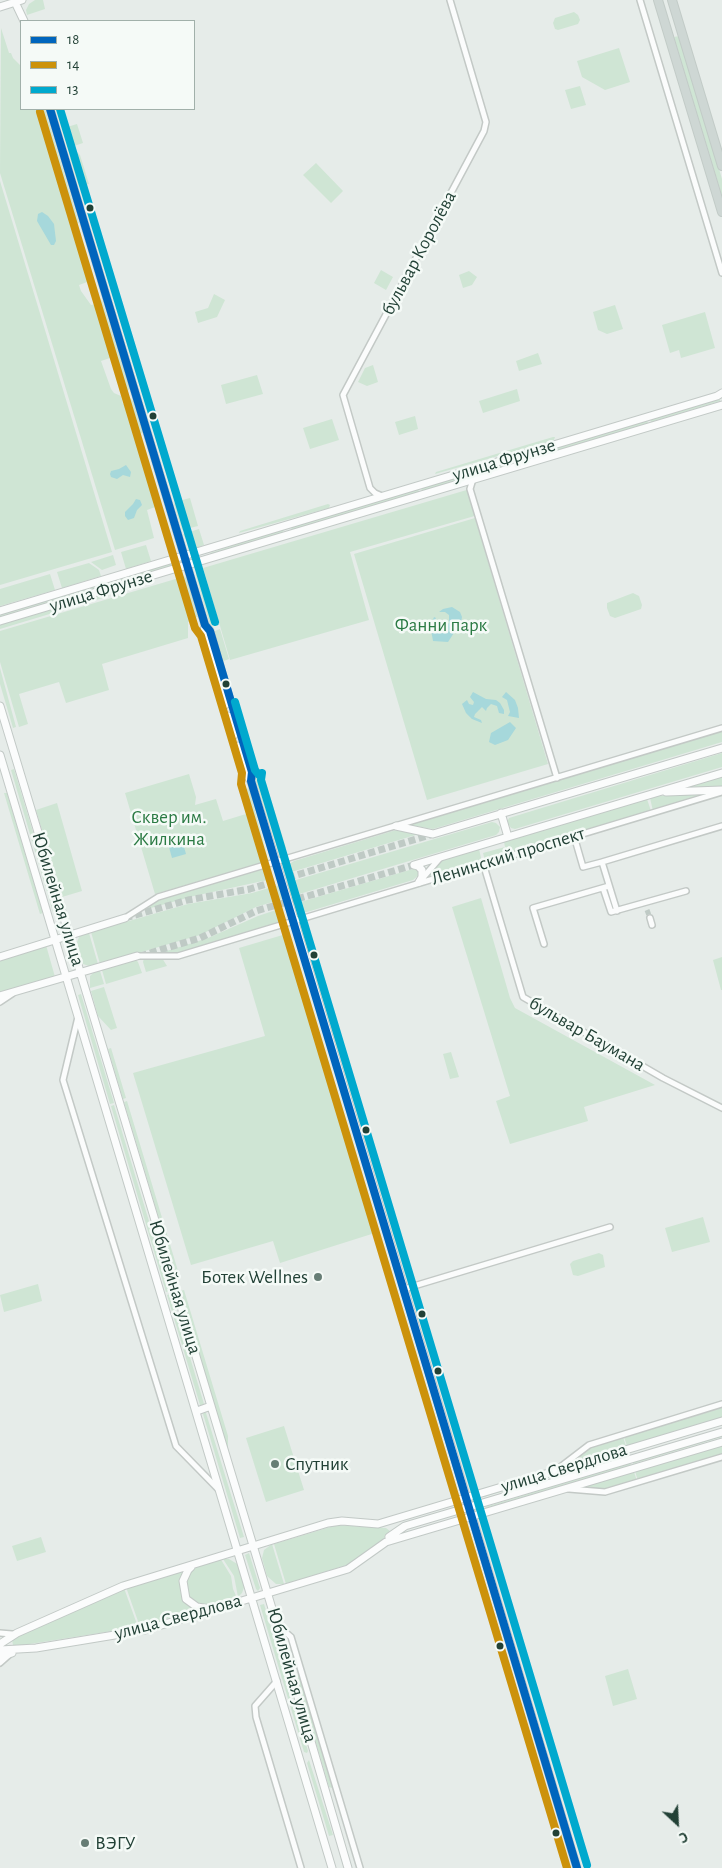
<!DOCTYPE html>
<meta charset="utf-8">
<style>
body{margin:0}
#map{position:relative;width:722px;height:1868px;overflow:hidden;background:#e6ece9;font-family:"Alegreya Sans",sans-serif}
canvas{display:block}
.legend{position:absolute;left:20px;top:20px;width:175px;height:90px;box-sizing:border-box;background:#f5faf7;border:1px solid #a1b0aa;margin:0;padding:6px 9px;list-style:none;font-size:15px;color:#224136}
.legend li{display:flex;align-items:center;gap:10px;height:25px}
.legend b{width:25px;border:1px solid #a1b0aa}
.north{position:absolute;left:652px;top:1798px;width:50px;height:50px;-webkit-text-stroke:4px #f5faf7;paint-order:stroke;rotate:155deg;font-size:14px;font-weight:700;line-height:20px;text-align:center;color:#224136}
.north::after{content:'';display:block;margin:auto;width:18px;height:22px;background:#224136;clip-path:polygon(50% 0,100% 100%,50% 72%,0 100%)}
</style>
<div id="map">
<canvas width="722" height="1868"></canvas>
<ul class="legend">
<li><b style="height:6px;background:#0065bd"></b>18</li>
<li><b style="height:6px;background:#cc920b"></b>14</li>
<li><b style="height:6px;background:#00a9ce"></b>13</li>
</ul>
<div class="north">С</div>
</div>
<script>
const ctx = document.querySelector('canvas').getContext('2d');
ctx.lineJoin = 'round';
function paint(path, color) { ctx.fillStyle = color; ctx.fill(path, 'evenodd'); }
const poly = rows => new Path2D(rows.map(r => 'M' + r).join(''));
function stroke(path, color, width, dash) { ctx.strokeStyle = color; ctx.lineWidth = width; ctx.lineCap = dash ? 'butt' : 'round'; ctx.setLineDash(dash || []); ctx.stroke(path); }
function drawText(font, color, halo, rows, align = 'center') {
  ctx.font = font + ' "Alegreya Sans",sans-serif'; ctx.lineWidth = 5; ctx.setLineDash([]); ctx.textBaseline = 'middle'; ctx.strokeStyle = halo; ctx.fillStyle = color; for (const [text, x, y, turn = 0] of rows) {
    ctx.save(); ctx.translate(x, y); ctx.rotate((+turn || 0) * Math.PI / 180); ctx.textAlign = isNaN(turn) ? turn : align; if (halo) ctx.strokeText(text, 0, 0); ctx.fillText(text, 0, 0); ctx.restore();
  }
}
paint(poly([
 [43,0,45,9,27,15,26,10,29,4,35,0],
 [574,12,578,15,580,20,578,24,558,30,555,29,553,23,555,18],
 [1,28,9,53,11,53,13,58,21,66,21,109,39,109,90,281,79,285,81,291,91,305,97,304,113,357,101,361,111,389,114,393,121,396,123,404,126,403,158,506,147,510,154,538,115,550,0,173],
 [679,36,722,179,722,196,674,37],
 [619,48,630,82,605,90,582,77,577,61],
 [580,86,586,105,571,109,565,90],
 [40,109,45,109,79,223,76,224],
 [77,124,83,143,68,148,63,131,64,128],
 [75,152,77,152,80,155,89,184,79,187,70,158],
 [316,163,343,191,331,203,303,175],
 [0,181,112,552,0,585],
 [381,270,393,277,386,290,374,283],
 [469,271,477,277,472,285,463,288,459,275],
 [214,294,225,300,217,317,198,323,195,312,208,308],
 [102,300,130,389,128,391,125,390,99,302],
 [615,305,623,329,607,334,598,330,593,312],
 [705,312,715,348,681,358,679,350,670,353,662,325],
 [538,353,542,364,519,371,516,361],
 [373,365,378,382,367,386,358,382,365,368],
 [257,375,263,394,226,404,221,385],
 [517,389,520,401,483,413,479,401],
 [128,398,130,398,133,401,143,433,138,434],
 [717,399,720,400,720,401,651,422,650,419],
 [415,416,418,429,399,435,395,422],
 [332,419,339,440,310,449,303,428],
 [647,420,648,423,525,460,523,459,523,457],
 [553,437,555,437,554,440,435,474,436,472],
 [502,464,501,467,422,491,421,488],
 [418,488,419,492,293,530,291,528,292,526],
 [470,489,478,515,350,552,369,620,230,660,203,568],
 [190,498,198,526,182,530,174,504,175,502],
 [328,504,330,505,329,508,239,533,240,531],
 [475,518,548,764,427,800,354,554],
 [199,529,204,545,196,548,189,546,183,534],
 [282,529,284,530,282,533,211,555,210,553,234,545,237,543],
 [146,545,151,561,126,569,121,552],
 [113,555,116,565,102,570,91,562],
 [174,562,175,565,0,617,0,614],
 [89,563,99,570,101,576,62,588,57,572],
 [203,571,219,625,214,626,210,625,196,576,196,573],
 [50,574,55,590,0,606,0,589],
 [184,576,187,579,198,617,193,618,181,577],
 [179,578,192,621,188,622,188,638,102,664,109,690,66,703,59,682,19,694,28,724,19,727,0,662,0,631],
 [107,593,109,596,0,629,0,625],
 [633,593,639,596,642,605,641,609,615,618,610,616,607,608,607,603],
 [220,629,229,659,221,662,213,634,215,631],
 [0,668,16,727,13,728,0,684],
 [722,731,722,742,433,829,409,825],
 [722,753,722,767,515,829,511,828,507,822,509,818],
 [14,769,57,911,53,912,11,770],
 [258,772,263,773,286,848,278,850,255,779],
 [189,774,196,797,195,805,216,799,223,821,246,814,240,791,249,788,267,856,262,863,155,894,125,793],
 [722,777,722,788,677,790],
 [4,793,7,793,43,913,40,914],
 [710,793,653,811,650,798,657,796],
 [647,799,651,811,485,861,483,853,505,847,504,842],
 [57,803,82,891,62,897,36,810],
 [492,822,496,823,500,827,499,832,496,835,256,907,200,935,100,964,91,932,188,904,252,893],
 [396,830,419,834,288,873,286,866,294,861],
 [479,849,482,862,424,879,443,860],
 [266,867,269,868,272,879,194,896,140,911,163,898],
 [413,869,418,870,420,874,413,880,307,912,300,912,297,903],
 [481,898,510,998,515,1008,655,1085,584,1107,588,1121,510,1144,496,1101,510,1096,452,907],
 [279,909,283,922,179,954,154,955,208,938,258,916],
 [89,933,98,964,89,966,83,964,77,942,80,935],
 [286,934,378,1232,280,1263,273,1241,191,1265,133,1073,265,1036,239,948],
 [46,945,55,977,0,994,0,959],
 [722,957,722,990,721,990,713,960],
 [144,958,162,958,167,966,146,972,143,962],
 [136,960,138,962,142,973,106,984,102,970],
 [100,971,104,984,90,988,90,976,93,973],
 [104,987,117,1028,111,1030,98,1016,91,991],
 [81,994,114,1103,110,1104,78,995],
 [111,1048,126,1098,123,1099,108,1049],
 [451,1052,459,1077,450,1079,443,1054],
 [127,1101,178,1271,175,1272,124,1102],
 [114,1105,170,1291,166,1292,111,1106],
 [703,1217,710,1242,672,1252,665,1228],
 [599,1253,603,1255,605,1267,578,1276,573,1275,570,1264,573,1261],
 [38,1284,42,1301,4,1312,0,1295],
 [184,1290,228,1436,228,1450,180,1291],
 [171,1294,204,1404,202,1406,200,1405,167,1295],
 [722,1408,722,1418,627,1446,624,1437],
 [204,1412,206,1413,244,1537,240,1538,203,1414],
 [284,1426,304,1490,266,1502,246,1438],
 [722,1435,722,1437,633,1464,633,1462],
 [623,1437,626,1446,572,1462,593,1446],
 [722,1445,722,1456,638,1481,635,1471],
 [627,1452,628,1454,484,1497,484,1496],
 [630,1463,631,1465,486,1508,485,1507],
 [634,1472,637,1481,605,1490,581,1488],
 [337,1525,386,1528,390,1531,390,1534,350,1564,286,1584,274,1544],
 [41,1537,46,1552,17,1561,12,1546],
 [272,1544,284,1584,276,1584,267,1576,262,1558,264,1550],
 [249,1553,260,1588,258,1591,256,1589,245,1555],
 [220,1558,231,1576,233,1589,237,1598,210,1606,197,1603,187,1594,186,1579,194,1567],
 [223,1559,229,1559,239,1565,245,1585,242,1593,238,1597,234,1576],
 [185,1569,180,1582,181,1593,186,1603,196,1610,140,1627,126,1587],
 [124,1588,138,1627,17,1646,13,1645,12,1640,14,1637],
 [264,1604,308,1751,307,1753,304,1752,260,1605],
 [628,1669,637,1699,613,1706,605,1676],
 [299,1674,333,1786,332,1788,329,1787,296,1675],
 [309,1760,333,1835,329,1836,307,1763]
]), '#cfe5d4');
paint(poly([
 [42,212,48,216,54,224,56,241,54,245,51,245,37,221,38,214],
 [126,465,131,472,130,477,123,475,117,479,111,477,110,474,111,471,119,469],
 [136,499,140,500,142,505,137,510,134,518,128,520,125,516,125,512,133,504],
 [452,607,460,612,462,617,461,622,448,642,433,641,431,630,432,622,434,617,436,618,435,620,437,624,440,626,445,626,449,623,449,615,445,612,439,612,443,609],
 [473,692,486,699,496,700,500,703,504,710,504,714,499,713,497,706,491,704,487,708,486,711,482,707,475,714,474,717,481,720,482,723,472,719,466,713,462,704,467,700,469,704,473,705,474,702,470,697],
 [506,692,515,700,518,708,519,718,508,716,510,712,507,700,502,697],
 [510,722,516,728,508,740,495,745,489,742,491,733],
 [181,836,186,854,172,858,167,840]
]), '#a6d8db');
stroke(poly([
 [647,910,650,918]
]), '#bfcac5', 5, [5, 2.5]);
stroke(poly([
 [125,918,188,900,250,889,433,834],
 [140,956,200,938,256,911,414,865]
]), '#bfcac5', 7, [7, 3.5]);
const minor = poly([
 [640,0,722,273],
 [473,479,470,489,557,778],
 [382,496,375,493,370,488,343,395,484,131,486,122,450,0],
 [574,836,583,867,602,862,617,911],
 [602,862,722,826],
 [483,863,523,997,663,1078,722,1108],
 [421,880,440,858],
 [603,888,611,912,686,891],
 [125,918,158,897,722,728],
 [650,918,652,925],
 [544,944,533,908,609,886],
 [137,956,178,956,722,792],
 [0,1002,12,994],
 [78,1017,63,1080,176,1446,219,1490],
 [404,1289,610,1227],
 [559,1468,589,1445,722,1404],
 [569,1489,605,1492,722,1457],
 [277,1625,291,1637,360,1868],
 [0,1633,12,1634],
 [0,1663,9,1655],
 [277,1681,255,1706,256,1717,301,1868]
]);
const secondary = poly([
 [14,0,24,21],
 [0,7,22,0],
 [50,109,205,625,210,631,231,704],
 [0,611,717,396,722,393],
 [0,621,722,405],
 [205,625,204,633,225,705],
 [0,706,277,1625,348,1868],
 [234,714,240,733],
 [228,716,234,735],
 [243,745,252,772,251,781,278,868],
 [238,746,246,774,251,781],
 [0,755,332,1868],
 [666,792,722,790],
 [501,813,508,837],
 [396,826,433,834,722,748],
 [414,865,722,773],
 [414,865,418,866,422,870,422,877,419,882],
 [293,916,577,1868],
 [0,957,125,918],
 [0,996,137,956],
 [197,1411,211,1406],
 [389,1537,405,1526,722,1432],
 [191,1567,188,1570,183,1581,186,1599,197,1607,210,1609],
 [0,1644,17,1633,123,1586,328,1523,342,1521,378,1524,722,1421],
 [0,1650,36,1648,145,1630,348,1569,386,1542,722,1442],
 [0,1657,12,1653]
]);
const primary = poly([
 [658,0,722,212],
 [672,0,722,166]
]);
stroke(minor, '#c3c9c6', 8);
stroke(secondary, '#c2c9c6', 9);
stroke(primary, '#c2cbc7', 10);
stroke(minor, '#fbfcfc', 5);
stroke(secondary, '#fbfcfc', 7);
stroke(primary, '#ced7d4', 8);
const secondaryBridge = poly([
 [278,868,293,916]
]);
stroke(secondaryBridge, '#c2c9c6', 9, []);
stroke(secondaryBridge, '#fbfcfc', 7);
stroke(poly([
 [50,109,205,625,210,631,252,772,251,781,577,1868]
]), '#0065bd', 8);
stroke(poly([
 [40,112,195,628,201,636,242,773,241,784,567,1868]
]), '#cc920b', 8);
stroke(poly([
 [60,109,215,622],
 [235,702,255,770,259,775],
 [262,773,261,780,587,1865]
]), '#00a9ce', 8);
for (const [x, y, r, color] of [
 [90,208,4.5,"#224136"],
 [153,416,4.5,"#224136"],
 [226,684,4.5,"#224136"],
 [314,955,4.5,"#224136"],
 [366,1130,4.5,"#224136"],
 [318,1277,5,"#677d75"],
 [422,1314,4.5,"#224136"],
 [438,1371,4.5,"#224136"],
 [275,1464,5,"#677d75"],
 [500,1646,4.5,"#224136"],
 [556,1833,4.5,"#224136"],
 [85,1843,5,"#677d75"]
]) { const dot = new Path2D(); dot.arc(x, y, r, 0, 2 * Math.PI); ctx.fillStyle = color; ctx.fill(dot); stroke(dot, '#f5faf7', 2); }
drawText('19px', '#224136', '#f5faf7', [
 ["бульвар Королёва",419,253,-62],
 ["улица Фрунзе",504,460,-17],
 ["улица Фрунзе",101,591,-17],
 ["Ленинский проспект",508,856,-17],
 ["Юбилейная улица",58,899,73],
 ["бульвар Баумана",587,1034,30],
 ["Юбилейная улица",175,1287,73],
 ["улица Свердлова",564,1468,-17],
 ["улица Свердлова",178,1617,-15],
 ["Юбилейная улица",292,1675,74]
]);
drawText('19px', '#2a7a43', '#f5faf7', [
 ["Фанни парк",441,625],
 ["Сквер им.",169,817],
 ["Жилкина",169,839]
]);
drawText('19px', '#224136', '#f5faf7', [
 ["Ботек Wellnes",308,1277,"right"],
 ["Спутник",285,1464],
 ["ВЭГУ",95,1843]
], 'left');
</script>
